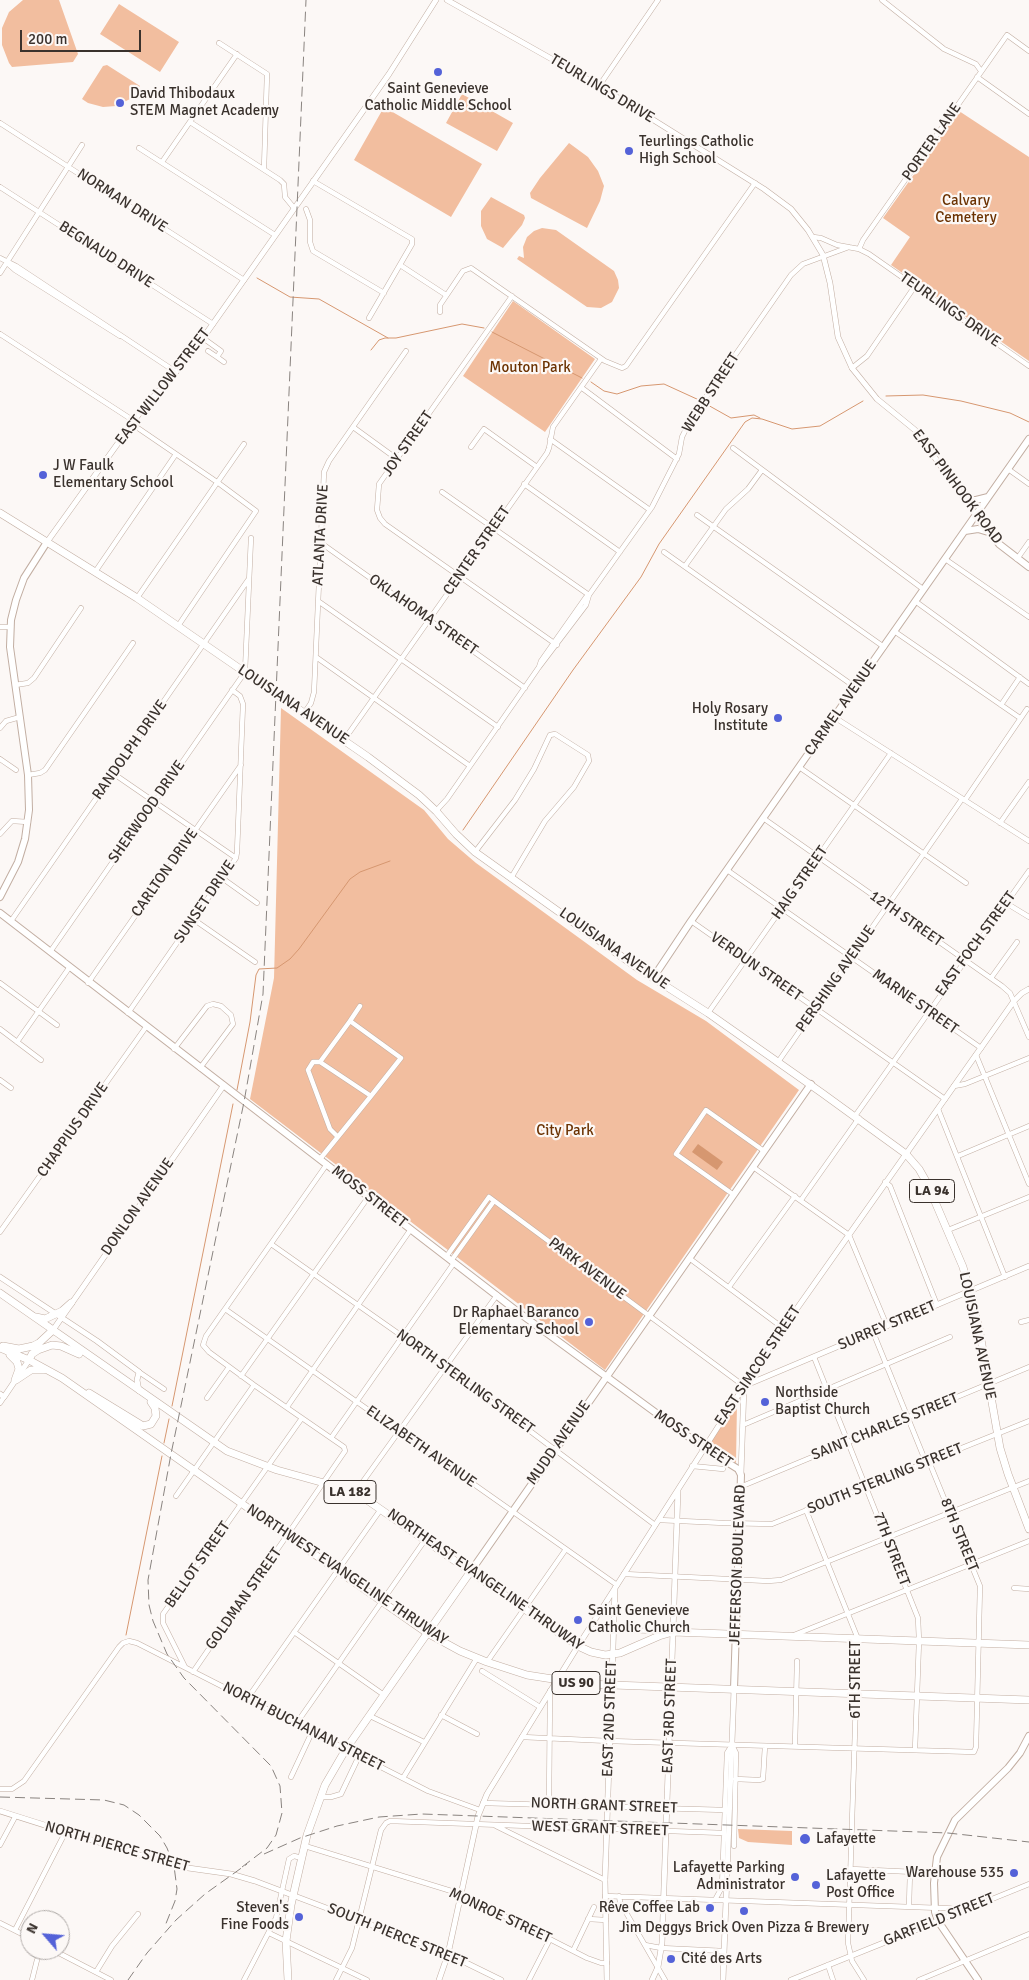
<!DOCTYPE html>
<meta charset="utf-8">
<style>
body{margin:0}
#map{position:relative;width:1029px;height:1980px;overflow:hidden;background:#fcf8f6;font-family:Signika,sans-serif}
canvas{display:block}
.north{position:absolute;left:20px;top:1910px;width:50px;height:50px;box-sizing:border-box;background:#fcf8f6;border:1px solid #aea9a6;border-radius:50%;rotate:297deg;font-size:14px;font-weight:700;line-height:20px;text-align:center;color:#3a322d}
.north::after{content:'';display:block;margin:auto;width:18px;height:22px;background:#5462d8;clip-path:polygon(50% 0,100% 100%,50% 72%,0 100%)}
.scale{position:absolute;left:20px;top:30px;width:121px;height:22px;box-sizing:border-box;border:2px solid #3a322d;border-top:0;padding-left:6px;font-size:15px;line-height:18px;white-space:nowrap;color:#3a322d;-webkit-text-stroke:4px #fcf8f6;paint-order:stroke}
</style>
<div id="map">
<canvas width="1029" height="1980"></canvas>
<div class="north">N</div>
<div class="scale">200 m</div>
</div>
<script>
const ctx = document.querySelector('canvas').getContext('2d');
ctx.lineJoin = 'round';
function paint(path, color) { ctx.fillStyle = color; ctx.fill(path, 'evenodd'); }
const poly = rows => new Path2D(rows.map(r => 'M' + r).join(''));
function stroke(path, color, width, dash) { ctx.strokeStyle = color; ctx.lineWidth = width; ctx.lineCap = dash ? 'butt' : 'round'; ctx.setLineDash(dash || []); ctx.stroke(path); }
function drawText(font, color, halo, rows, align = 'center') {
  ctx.font = font + ' Signika,sans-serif'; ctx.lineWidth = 4.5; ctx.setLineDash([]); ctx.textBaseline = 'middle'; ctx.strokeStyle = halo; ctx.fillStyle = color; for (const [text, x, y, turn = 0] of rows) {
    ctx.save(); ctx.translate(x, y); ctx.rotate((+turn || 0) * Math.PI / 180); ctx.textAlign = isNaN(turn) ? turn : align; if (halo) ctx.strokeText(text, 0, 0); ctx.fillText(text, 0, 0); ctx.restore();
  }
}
paint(poly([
 [23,0,59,0,78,54,73,62,12,67,9,63,2,45,2,28,9,12],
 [119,4,179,42,160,72,100,34],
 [107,65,140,86,130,99,116,106,103,107,88,103,82,99,103,66],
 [462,94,513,123,497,151,446,123],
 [384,107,482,164,451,217,354,160],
 [959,111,1029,157,1029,361,891,265,910,237,883,218],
 [569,143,588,157,598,171,604,186,600,201,587,228,531,198,530,193,540,178],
 [491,197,524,215,525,218,522,225,503,248,487,239,481,226,481,211],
 [542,228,556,230,614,271,618,280,619,288,612,302,601,308,587,307,517,259,519,256,524,258,523,247,527,237,534,231],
 [513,301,595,359,545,432,463,376],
 [281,708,424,810,448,839,476,863,637,980,706,1021,799,1090,605,1370,250,1099,274,978],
 [737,1403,736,1463,706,1448],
 [738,1829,792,1831,792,1845,748,1842,739,1838]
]), '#f2be9f');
paint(poly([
 [698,1144,723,1162,717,1170,692,1152]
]), '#d69770');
stroke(poly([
 [257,278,290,297,319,299,388,338],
 [492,332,582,378],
 [371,350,379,340,385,338,396,338,462,324,484,328],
 [591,382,604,391,617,394,641,386,664,384,699,400],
 [886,396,923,395,961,401,1010,413,1029,422],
 [706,404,731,418,754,415,760,418],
 [463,830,573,670,641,577,659,544,745,422,752,418,762,419,792,429,820,426,863,401],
 [237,1090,250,1022,256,975,259,969,277,968,290,959,299,949,350,879,360,872,390,861],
 [172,1406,233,1104],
 [164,1443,169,1419],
 [126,1635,162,1456]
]), '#d69770', 1);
const minor = poly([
 [882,0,944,49,976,64,981,71],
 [219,43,267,74,264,169],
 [977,77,1029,114],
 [599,86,658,0],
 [190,122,280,180,284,184,285,197,294,208],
 [0,123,244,280],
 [139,148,275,235],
 [162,162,237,54],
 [313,181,412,239,412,244,369,318],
 [0,187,213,324],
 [306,209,310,220,310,242,313,251,384,293],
 [813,237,821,238,837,245,859,249,869,254,1029,366],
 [859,249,863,240,1007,35,1029,51],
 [0,258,16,266,176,372],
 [7,263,15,270,120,336],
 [400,265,446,295],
 [0,273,82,145],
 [512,296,379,484,377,510,380,518,385,524,557,645],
 [440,312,440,305,463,271,471,268,605,361,622,368,626,366,755,183],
 [0,334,134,421],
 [203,338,221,351,217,357,208,351],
 [217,357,224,362],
 [852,368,867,356,915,286],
 [582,388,677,459],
 [132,424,217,482,256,511,178,626],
 [353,427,397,459],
 [550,439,650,510],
 [471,447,484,429,537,467],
 [733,448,923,589],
 [1008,469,1029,484],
 [524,484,620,552],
 [442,492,589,595],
 [697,515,884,647],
 [321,543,525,688],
 [664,552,855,687],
 [945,559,1029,617],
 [1017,559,1029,542],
 [685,566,726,509,748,489,762,470],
 [95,572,176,454],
 [137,598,244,444],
 [318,601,498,727],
 [915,601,1029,684],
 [0,627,11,627],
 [894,631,1020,718],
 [316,657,470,766],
 [539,667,541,661,586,597,589,595,652,507,679,454,682,437,692,417,791,275,803,264,849,247],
 [15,685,28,683,34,678,81,608],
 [1001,705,1020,677],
 [305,712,311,703,314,692,324,472,329,461,406,351],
 [834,717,1029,841],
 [0,728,6,721,20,717],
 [344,740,547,453,549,448,553,427,601,359],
 [0,759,16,770],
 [799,767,966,883],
 [114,774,236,858],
 [28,775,40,773,45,770,133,643],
 [965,800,1027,709],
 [436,811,447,799,539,667,586,605,589,595],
 [763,818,1002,986,1010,993,1029,1037],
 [1000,823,1029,782],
 [0,834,12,821,28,822],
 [475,852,515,800,534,769,550,735,555,734,588,755,589,761,574,787,545,821,511,878],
 [727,870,981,1048],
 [222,878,257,903],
 [1006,903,1029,917],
 [193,919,255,962],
 [11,921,248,580],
 [691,921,945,1099],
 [50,952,245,672,251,538],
 [991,978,1017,942],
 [0,983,57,1025],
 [88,983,241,765],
 [128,1013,236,858,237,852,243,704,240,696,232,690],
 [708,1013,891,753],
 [350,1021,360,1006],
 [0,1029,41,1060],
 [17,1042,69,968],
 [174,1049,207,1006,213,1004,221,1006,231,1015,233,1024,200,1068],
 [976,1055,1029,1184],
 [320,1062,313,1062,308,1070,330,1129,338,1137],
 [778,1062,962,799],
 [0,1080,11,1088],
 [954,1086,965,1084,1029,1058],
 [938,1109,1005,1277],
 [855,1116,1029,871],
 [958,1156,1029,1126],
 [320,1159,371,1096,401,1058,350,1021,320,1062,371,1096],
 [753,1167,849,1235,887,1326],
 [885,1182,890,1186,937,1305],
 [734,1195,676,1154,706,1110,764,1151],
 [801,1200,859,1118],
 [948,1230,1029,1197],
 [0,1232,146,1027],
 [271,1244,429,1355,655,1525],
 [446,1257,489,1197,744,1386],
 [689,1258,783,1328],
 [451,1261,494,1201],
 [729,1287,795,1196],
 [225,1309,617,1585],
 [1021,1322,1029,1320],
 [814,1357,918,1618,919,1641,915,1750],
 [139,1372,164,1389],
 [241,1376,369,1196],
 [207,1398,229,1367],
 [0,1403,4,1397],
 [287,1407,411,1229],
 [743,1425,950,1337],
 [331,1438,454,1263],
 [692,1466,723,1469],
 [740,1487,1029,1367],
 [354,1494,497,1295],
 [176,1496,254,1385],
 [806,1510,858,1639,848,1943,852,1961,864,1980],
 [659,1520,724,1523,772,1524,1029,1421],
 [624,1574,768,1581,781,1580,1029,1481],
 [1014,1588,1029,1589],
 [589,1629,658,1631],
 [294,1632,384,1695],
 [794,1635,1029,1541],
 [487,1662,566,1549],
 [185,1667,163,1623,163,1614,302,1418],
 [482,1671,540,1707],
 [193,1672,345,1451,344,1447,254,1385,209,1352,203,1345,206,1336,327,1164],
 [247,1699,381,1509],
 [441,1715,477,1734],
 [370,1716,424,1742],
 [296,1724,425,1540],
 [522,1737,609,1741,974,1752,976,1747,980,1586,930,1464,925,1460,873,1332],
 [732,1745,736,1753,734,1846],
 [795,1746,797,1661],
 [291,1777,312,1732],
 [403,1778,477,1658],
 [735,1779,759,1780,763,1779,765,1746],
 [0,1789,12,1789,24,1781,119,1647,123,1643,129,1641,137,1643,428,1791,480,1810],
 [320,1797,331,1797,341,1794,359,1756],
 [483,1803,725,1810],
 [549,1804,550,1691],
 [496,1826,605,1880],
 [0,1845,15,1817],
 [305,1846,461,1894,587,1958,601,1963,607,1963],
 [851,1869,935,1873],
 [605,1896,968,1909],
 [619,1896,620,1902,665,1980],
 [715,1900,722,1887,727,1753,732,1745],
 [909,1906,910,1871],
 [588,1919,606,1920],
 [938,1921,1029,1884],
 [0,1923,30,1938],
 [15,1930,65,1833],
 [269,1933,367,1980],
 [645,1945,661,1948,724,1951],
 [53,1950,111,1980],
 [573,1951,594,1907],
 [828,1965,833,1980],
 [96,1972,112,1946,138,1914],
 [32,1980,37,1960],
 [244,1980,276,1918,289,1859,294,1856,302,1858],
 [336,1980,352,1948,381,1830,386,1823,390,1821,724,1833],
 [529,1980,550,1939],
 [919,1980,1029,1934]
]);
const tertiary = poly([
 [447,0,596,84,764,189,791,209,808,230,823,255,830,283,838,337,852,368,877,399,915,430,976,515],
 [47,542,144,407,176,372,203,338,389,74,436,0],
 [0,1277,97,1341,139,1372,137,1380,139,1391],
 [53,1330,224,1085],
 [0,1394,4,1397,29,1360],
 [741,1473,744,1386,1029,1266],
 [0,1811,174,1866,231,1874,255,1881,448,1954,501,1980],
 [439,1980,448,1954,478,1816,487,1794,578,1646,762,1358,1014,1001,1022,993,1029,989],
 [607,1980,605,1880,615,1588],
 [652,1980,658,1967,662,1943,678,1490],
 [723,1980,734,1689],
 [791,1980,938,1921]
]);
const secondary = poly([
 [965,500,976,500,988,497],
 [976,515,999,544,1029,567],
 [965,531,978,529,988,532],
 [0,897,18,862,25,839,29,810,28,775,10,647,11,620,16,600,24,578,47,542],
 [0,913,518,1312,704,1448,738,1469,741,1475,734,1689],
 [653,978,691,921,1029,439],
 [471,1571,811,1084],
 [978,1980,938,1921,935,1912,934,1883,937,1857,955,1820,1008,1768,1020,1753,1029,1736]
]);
const primary = poly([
 [0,513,137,598,368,757,419,795,436,811,456,834,475,852,639,969,708,1013,822,1093,906,1154,919,1169,927,1183,963,1267,979,1328,1000,1448,1008,1474,1029,1529],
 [288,1980,286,1941,291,1905,307,1835,325,1785,346,1749,471,1571]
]);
const trunk = poly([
 [0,1293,227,1451,277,1470,335,1486,367,1500,578,1646,591,1652,605,1655,620,1653,659,1636,673,1632,1029,1645],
 [36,1317,45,1319,62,1311,71,1303],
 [3,1346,19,1349,33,1346,39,1343,53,1330],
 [0,1348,29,1360,62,1378,427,1633,460,1651,487,1662,527,1675,585,1684,1029,1700],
 [10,1355,17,1362,19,1369,15,1380],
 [29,1360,32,1354,38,1350,52,1345,61,1346,79,1354],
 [16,1380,31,1370,44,1370],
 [89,1393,143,1426,151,1424,156,1416,155,1408,151,1402]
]);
stroke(minor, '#c2aea2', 5.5);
stroke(tertiary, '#c2aea2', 6);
stroke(secondary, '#c2aea2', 8);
stroke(primary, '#c2aea2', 8);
stroke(trunk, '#c2aea2', 8);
stroke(minor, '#fff', 4.5);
stroke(tertiary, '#fff', 5);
stroke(secondary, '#fff', 6);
stroke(primary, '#fff', 7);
stroke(trunk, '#fff', 7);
stroke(poly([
 [0,1797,104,1800,124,1805,139,1815,160,1836,167,1848,174,1866,177,1889,175,1901,165,1926],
 [264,1854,300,1838,337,1826,379,1817,422,1814,948,1833,1029,1842],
 [242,1867,267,1848,276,1835,282,1813,280,1786,271,1766,184,1678,167,1654,153,1621,149,1605,148,1580,171,1454,244,1102,263,994,306,0],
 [128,1980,147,1953,176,1920,205,1894,247,1864]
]), '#89837f', 1, [10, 5]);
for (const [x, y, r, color] of [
 [438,72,5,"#5462d8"],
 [120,103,5,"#5462d8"],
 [629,151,5,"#5462d8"],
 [43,475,5,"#5462d8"],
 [778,718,5,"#5462d8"],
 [589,1322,5,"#5462d8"],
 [765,1402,5,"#5462d8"],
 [578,1620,5,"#5462d8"],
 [805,1839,6,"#5462d8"],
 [1014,1873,5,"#5462d8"],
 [795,1877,5,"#5462d8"],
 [816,1885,5,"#5462d8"],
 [710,1908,5,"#5462d8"],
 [744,1911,5,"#5462d8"],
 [299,1917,5,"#5462d8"],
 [671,1959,5,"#5462d8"]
]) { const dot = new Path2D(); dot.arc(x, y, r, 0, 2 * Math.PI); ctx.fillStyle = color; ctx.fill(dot); stroke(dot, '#fcf8f6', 2); }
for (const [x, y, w] of [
 [932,1191,45],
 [350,1492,52],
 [576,1683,48]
]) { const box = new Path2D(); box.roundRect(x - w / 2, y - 11.5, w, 23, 4); ctx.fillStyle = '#fcf8f6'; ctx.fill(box); stroke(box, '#3a322d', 1); }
drawText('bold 14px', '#3a322d', null, [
 ["LA 94",932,1191],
 ["LA 182",350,1492],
 ["US 90",576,1683]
]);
drawText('15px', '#3a322d', '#fcf8f6', [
 ["Saint Genevieve",438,89,"center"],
 ["Catholic Middle School",438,106,"center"],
 ["David Thibodaux",130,94],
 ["STEM Magnet Academy",130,111],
 ["Teurlings Catholic",639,142],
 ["High School",639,159],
 ["J W Faulk",53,466],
 ["Elementary School",53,483],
 ["Holy Rosary",768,709,"right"],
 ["Institute",768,726,"right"],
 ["Dr Raphael Baranco",579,1313,"right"],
 ["Elementary School",579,1330,"right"],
 ["Northside",775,1393],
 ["Baptist Church",775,1410],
 ["Saint Genevieve",588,1611],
 ["Catholic Church",588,1628],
 ["Lafayette",816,1839],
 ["Lafayette Parking",785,1868,"right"],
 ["Administrator",785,1885,"right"],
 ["Warehouse 535",1004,1873,"right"],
 ["Lafayette",826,1876],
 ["Post Office",826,1893],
 ["Steven's",289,1908,"right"],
 ["Fine Foods",289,1925,"right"],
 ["Rêve Coffee Lab",700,1908,"right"],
 ["Jim Deggys Brick Oven Pizza & Brewery",744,1928,"center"],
 ["Cité des Arts",681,1959]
], 'left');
drawText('15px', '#3a322d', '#fcf8f6', [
 ["TEURLINGS DRIVE",602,89,31],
 ["PORTER LANE",932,142,-55],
 ["NORMAN DRIVE",122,201,33],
 ["BEGNAUD DRIVE",106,255,33],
 ["TEURLINGS DRIVE",950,310,35],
 ["EAST WILLOW STREET",163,387,-52],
 ["WEBB STREET",711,393,-57],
 ["JOY STREET",408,444,-55],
 ["EAST PINHOOK ROAD",957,487,53],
 ["ATLANTA DRIVE",321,535,-87],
 ["CENTER STREET",477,551,-55],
 ["OKLAHOMA STREET",423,615,35],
 ["LOUISIANA AVENUE",293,705,34],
 ["CARMEL AVENUE",841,708,-55],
 ["RANDOLPH DRIVE",130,750,-55],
 ["SHERWOOD DRIVE",147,812,-55],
 ["CARLTON DRIVE",165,873,-55],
 ["HAIG STREET",800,883,-55],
 ["SUNSET DRIVE",205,902,-56],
 ["12TH STREET",906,919,35],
 ["EAST FOCH STREET",976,944,-54],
 ["LOUISIANA AVENUE",614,949,35],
 ["VERDUN STREET",756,967,35],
 ["PERSHING AVENUE",836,979,-55],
 ["MARNE STREET",915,1002,35],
 ["CHAPPIUS DRIVE",73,1130,-55],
 ["MOSS STREET",369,1197,38],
 ["DONLON AVENUE",138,1207,-55],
 ["PARK AVENUE",587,1269,37],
 ["SURREY STREET",887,1326,-23],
 ["LOUISIANA AVENUE",977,1336,78],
 ["EAST SIMCOE STREET",758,1366,-56],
 ["NORTH STERLING STREET",465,1382,36],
 ["SAINT CHARLES STREET",885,1427,-22],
 ["MOSS STREET",693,1439,34],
 ["MUDD AVENUE",559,1443,-55],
 ["ELIZABETH AVENUE",421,1447,35],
 ["SOUTH STERLING STREET",885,1479,-22],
 ["8TH STREET",959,1535,68],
 ["7TH STREET",891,1549,69],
 ["BELLOT STREET",198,1565,-55],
 ["JEFFERSON BOULEVARD",738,1565,-88],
 ["NORTHWEST EVANGELINE THRUWAY",347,1575,34],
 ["NORTHEAST EVANGELINE THRUWAY",485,1580,35],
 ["GOLDMAN STREET",244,1599,-55],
 ["6TH STREET",856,1680,-90],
 ["EAST 3RD STREET",670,1716,-88],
 ["EAST 2ND STREET",610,1719,-88],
 ["NORTH BUCHANAN STREET",303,1727,27],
 ["NORTH GRANT STREET",604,1806,2],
 ["WEST GRANT STREET",600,1829,2],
 ["NORTH PIERCE STREET",117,1847,16],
 ["MONROE STREET",500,1916,25],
 ["GARFIELD STREET",939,1920,-22],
 ["SOUTH PIERCE STREET",397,1936,22]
]);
drawText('15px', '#6c3303', '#fcf8f6', [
 ["Calvary",966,201],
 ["Cemetery",966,218],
 ["Mouton Park",530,368],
 ["City Park",565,1131]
]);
</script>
